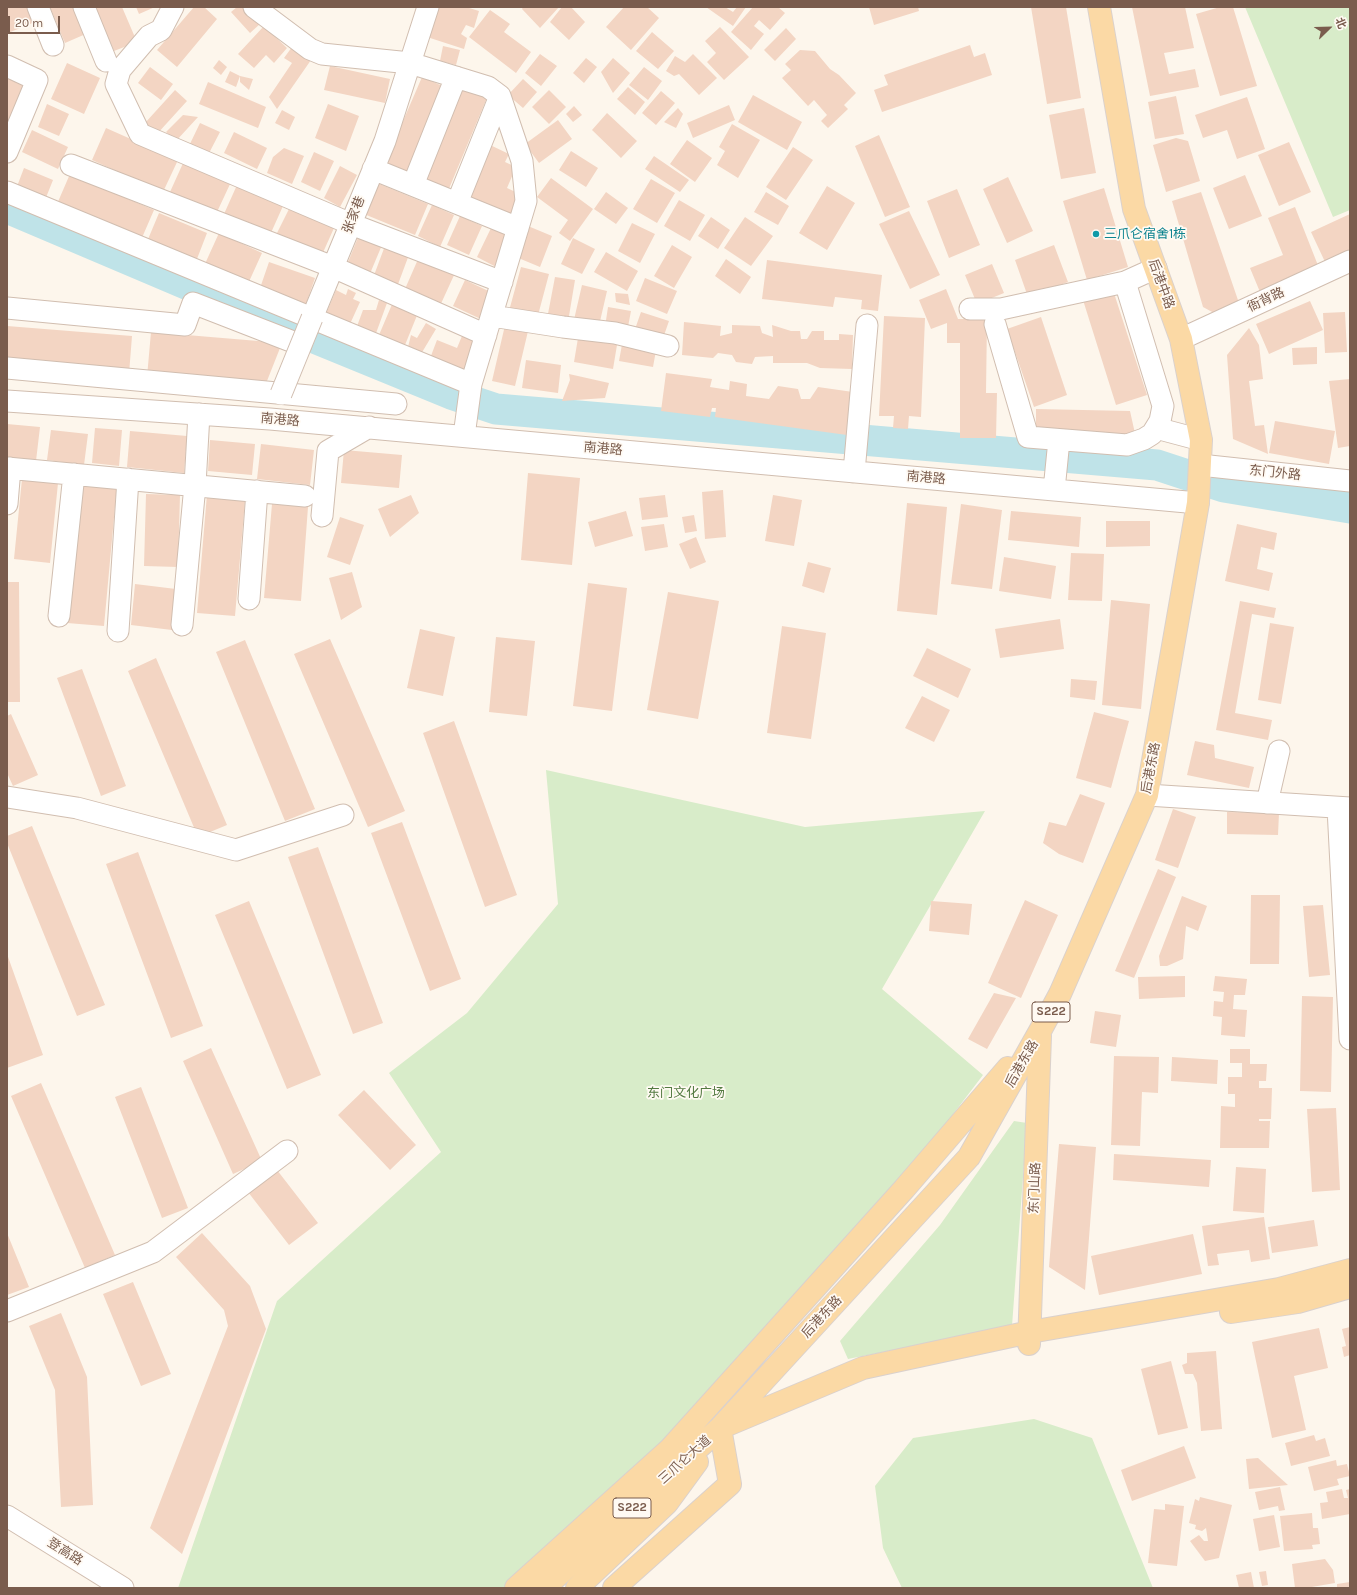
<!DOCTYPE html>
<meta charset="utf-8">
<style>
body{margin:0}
#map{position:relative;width:1357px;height:1595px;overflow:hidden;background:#fdf6ec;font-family:Karla,"Noto Sans SC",sans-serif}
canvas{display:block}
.frame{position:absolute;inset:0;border:8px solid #7a5c4d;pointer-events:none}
.north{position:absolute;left:1309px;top:8px;width:40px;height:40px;-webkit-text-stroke:3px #fffaf3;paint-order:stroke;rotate:67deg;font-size:11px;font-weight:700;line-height:16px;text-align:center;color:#7a5c4d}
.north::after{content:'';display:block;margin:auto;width:14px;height:18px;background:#7a5c4d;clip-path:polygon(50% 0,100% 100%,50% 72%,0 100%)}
.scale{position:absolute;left:8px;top:16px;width:52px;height:18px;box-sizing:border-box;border:2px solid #7a5c4d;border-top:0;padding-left:5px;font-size:12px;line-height:14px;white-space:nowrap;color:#7a5c4d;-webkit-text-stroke:3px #fffaf3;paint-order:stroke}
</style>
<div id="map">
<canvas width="1357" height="1595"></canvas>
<div class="frame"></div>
<div class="north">北</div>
<div class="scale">20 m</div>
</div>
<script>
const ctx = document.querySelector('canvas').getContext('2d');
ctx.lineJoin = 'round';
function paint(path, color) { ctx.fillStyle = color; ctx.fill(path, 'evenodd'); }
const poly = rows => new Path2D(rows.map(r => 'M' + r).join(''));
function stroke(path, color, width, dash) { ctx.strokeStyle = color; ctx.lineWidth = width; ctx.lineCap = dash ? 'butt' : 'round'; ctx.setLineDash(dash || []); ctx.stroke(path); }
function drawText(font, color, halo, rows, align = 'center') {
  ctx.font = font + ' Karla,"Noto Sans SC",sans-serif'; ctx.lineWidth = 3.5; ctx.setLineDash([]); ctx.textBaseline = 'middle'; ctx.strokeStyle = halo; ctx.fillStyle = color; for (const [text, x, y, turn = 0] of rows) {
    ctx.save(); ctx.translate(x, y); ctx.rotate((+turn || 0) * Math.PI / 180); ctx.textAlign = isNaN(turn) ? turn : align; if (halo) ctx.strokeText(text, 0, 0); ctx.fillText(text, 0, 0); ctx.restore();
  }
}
paint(poly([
 [1245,7,1350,7,1350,210,1333,217],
 [546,770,805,827,985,811,882,989,983,1075,915,1164,658,1448,504,1588,178,1588,277,1301,441,1152,389,1073,467,1013,558,904],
 [1014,1121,1027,1123,1012,1326,848,1359,840,1341,940,1225],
 [1034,1419,1092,1438,1153,1588,902,1588,883,1548,875,1486,913,1438]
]), '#d8ecc9');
stroke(poly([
 [7,208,285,326,451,394,496,409,1157,465,1224,487,1350,508]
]), '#bfe3e8', 31);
paint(poly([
 [7,7,29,7,35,22,8,33],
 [50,7,77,7,88,33,65,43],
 [95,7,122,7,137,42,114,51],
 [136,7,155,7,139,14],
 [194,7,204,7,217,19,177,67,157,50],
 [237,7,244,7,260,24,250,33,231,12],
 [436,7,466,7,479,11,474,28,466,25,461,34,467,38,464,49,427,37],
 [523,7,559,7,540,28,522,9],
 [562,7,571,7,585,22,569,40,550,22],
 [624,7,647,7,659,18,631,50,606,27],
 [706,7,725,7,733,12,737,7,746,7,733,26],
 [753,7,778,7,785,13,770,30,759,20,754,26,764,34,751,50,731,32],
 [869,7,918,7,919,11,874,25],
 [1031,7,1066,7,1081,98,1047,104],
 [1132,7,1185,7,1194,48,1164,53,1169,74,1195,69,1199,87,1150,96],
 [1220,7,1233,7,1257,86,1220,96,1196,14],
 [490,10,510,24,504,32,531,52,516,73,469,37],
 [264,26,287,48,274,63,266,55,254,68,238,54],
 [720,27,749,57,724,80,707,62,716,53,705,41],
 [786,28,796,39,775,61,764,50],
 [652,32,674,51,658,69,636,51],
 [970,45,974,57,985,53,992,75,882,112,874,90,888,85,884,75],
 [443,46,460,50,456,65,440,61],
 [292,47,311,60,277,109,269,97,292,63,284,58],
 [800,50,815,51,830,69,839,75,856,93,844,105,848,109,828,128,821,121,827,115,814,100,808,106,782,78,791,70,785,64],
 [540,54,557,66,541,86,525,73],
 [693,54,717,78,699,95,679,74,674,76,666,71,675,56,685,62],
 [586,58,597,67,584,83,573,73],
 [613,58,630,73,613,93,601,72],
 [219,60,227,67,221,75,213,68],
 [67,63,100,78,84,114,51,99],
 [330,66,390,79,385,103,324,90],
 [150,67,173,84,161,100,138,83],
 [644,67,662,81,648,100,629,85],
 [7,70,28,80,7,130],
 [230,71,240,76,253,79,249,90,240,82,240,76,236,87,225,82],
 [422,77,447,88,410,174,385,163],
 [523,79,537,92,523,108,508,95],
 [208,82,266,107,258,128,199,104],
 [464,83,489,93,448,191,424,180],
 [628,87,645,102,635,115,617,99],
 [175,90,187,101,157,134,145,123],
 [549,90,566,107,549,124,532,107],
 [661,91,675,103,656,125,642,113],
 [753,95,802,122,787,150,738,122],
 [1176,96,1184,134,1155,139,1148,102],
 [1247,97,1265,149,1237,159,1227,130,1203,138,1195,115],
 [47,104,69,114,59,136,38,127],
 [328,104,359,116,346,151,315,138],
 [729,105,735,120,693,138,687,123],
 [574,106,582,115,573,122,566,114],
 [678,108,683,114,676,128,664,122],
 [1084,108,1096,173,1061,179,1049,115],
 [282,110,295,117,289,130,275,123],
 [607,113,637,141,621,158,592,130],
 [183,115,198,117,176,141,166,132],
 [558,120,572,139,539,163,525,144],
 [200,123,220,132,207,157,188,148],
 [732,124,760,140,738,178,717,165,725,151,719,147],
 [106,128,178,160,163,192,92,160],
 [32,130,68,147,58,169,22,152],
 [234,132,267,148,257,169,224,153],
 [879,135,910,207,885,217,855,146],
 [1176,138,1188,141,1200,181,1166,192,1153,145],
 [687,140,712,158,695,182,670,164],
 [1289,142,1311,192,1279,206,1258,155],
 [488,144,509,154,505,162,516,167,507,188,522,195,512,217,463,200],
 [793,147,813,160,786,200,766,187],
 [284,148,304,156,292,184,267,173,273,157],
 [571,151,598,168,586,187,559,170],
 [314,152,334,161,320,191,301,182],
 [654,156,689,180,680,192,645,169],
 [184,161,231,182,217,212,170,192],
 [340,166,357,175,340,207,324,198],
 [24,168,53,180,45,200,16,189],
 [70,174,154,210,141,240,57,204],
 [1245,175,1262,216,1229,229,1213,188],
 [1008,177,1033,231,1007,243,983,189],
 [551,178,593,209,570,241,559,233,568,220,537,197],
 [651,179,675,193,657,223,633,209],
 [377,183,428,204,415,235,364,214],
 [237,185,283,206,270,235,224,214],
 [827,186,855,203,827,250,799,233],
 [1104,188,1128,267,1087,280,1063,201],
 [957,189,980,245,949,258,927,201],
 [606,192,628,208,616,224,594,209],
 [766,192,789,206,778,225,754,212],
 [1201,192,1239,303,1214,313,1203,307,1172,201],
 [679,200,705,215,690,241,664,226],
 [432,205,454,215,440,247,418,236],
 [290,207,334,228,321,257,276,235],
 [1295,207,1319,268,1260,292,1250,268,1283,255,1268,218],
 [909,211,940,275,910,289,879,224],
 [159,213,207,233,195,264,146,244],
 [1350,214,1350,253,1326,264,1311,232],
 [460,216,482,226,469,255,447,245],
 [711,217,730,230,718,249,698,236],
 [745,217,773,236,751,266,724,248],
 [632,223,655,234,640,263,618,251],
 [492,226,515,237,500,269,477,257],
 [528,226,552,236,540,267,516,257],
 [219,233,262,253,247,286,204,266],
 [359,235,382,245,369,276,346,267],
 [573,238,595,249,582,274,561,264],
 [386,243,410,252,397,287,373,278],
 [672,245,692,257,674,288,654,276],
 [1054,245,1068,282,1028,297,1015,260],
 [606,252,638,271,627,291,594,272],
 [419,257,455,273,439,308,405,289],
 [726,259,751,277,740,294,715,276],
 [767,260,882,275,878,311,861,309,862,300,835,297,833,307,762,299],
 [269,262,315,278,305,307,259,291],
 [992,264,1004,293,977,304,965,275],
 [521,267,549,274,537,319,509,311],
 [555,277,575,280,568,322,547,319],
 [645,278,677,291,667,314,636,301],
 [465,280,497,295,485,321,453,306],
 [582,285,607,291,598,330,573,324],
 [348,289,356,293,353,299,360,302,350,324,326,314,336,290,346,295],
 [946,289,958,319,987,319,986,393,997,393,996,438,960,438,960,343,947,343,947,323,931,329,919,300],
 [1113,290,1147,395,1116,405,1083,300],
 [615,293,628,294,630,305,616,302],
 [379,300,387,303,375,336,356,329,363,310,376,310],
 [1310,301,1323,330,1269,354,1256,324],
 [393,302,418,313,405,345,379,335],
 [608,307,631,311,627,332,605,327],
 [641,312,669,321,662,341,634,332],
 [1345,312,1347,352,1325,353,1323,313],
 [884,316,925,318,921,417,909,416,908,429,893,428,894,416,879,416],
 [1041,317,1067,395,1034,407,1007,329],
 [506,321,529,327,515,386,492,381],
 [684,322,721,326,720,336,732,333,732,325,760,326,762,333,773,337,772,325,791,331,800,331,801,339,807,339,812,331,824,331,824,340,839,340,839,334,853,335,852,369,820,368,807,363,773,363,773,356,755,357,752,364,736,362,732,355,718,353,713,358,682,355],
 [426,323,436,329,421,354,408,347,411,335,417,338],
 [7,326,132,336,129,374,7,364],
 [1249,328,1259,345,1263,379,1249,381,1255,426,1264,425,1268,454,1233,439,1227,355],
 [151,332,282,343,265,386,147,377],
 [579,332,618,339,613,369,574,362],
 [462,336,479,343,465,376,429,361,437,340,457,348],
 [623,339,657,345,653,367,619,361],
 [1317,347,1317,364,1293,365,1292,348],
 [526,360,561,365,558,393,522,388],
 [666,373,712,379,710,387,729,390,730,381,747,384,746,396,769,399,778,386,798,389,801,399,810,399,818,387,853,392,847,435,715,417,716,408,712,408,710,417,661,411],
 [569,374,609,383,605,398,562,401,570,380],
 [1350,379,1350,446,1338,448,1329,381],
 [1036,409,1130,411,1136,438,1036,436],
 [1275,421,1335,431,1329,464,1269,453],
 [7,424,40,427,36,461,7,458],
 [95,428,122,430,119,466,92,463],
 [51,430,88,434,84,465,47,460],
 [130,431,187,436,184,473,127,467],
 [210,440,255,444,252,475,208,471],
 [261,444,314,450,310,485,257,479],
 [344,450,402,455,399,488,341,483],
 [528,473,580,478,572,565,521,560],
 [22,479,58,483,50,563,14,559],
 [80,481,117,485,104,626,67,623],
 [723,490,726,537,705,539,702,492],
 [146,494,180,495,178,567,144,566],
 [207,494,208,498,245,501,235,616,197,613],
 [411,495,419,513,390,537,378,509],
 [665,495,668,517,642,520,639,498],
 [773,495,802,500,794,546,765,541],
 [907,503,947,507,937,615,897,611],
 [272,504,308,507,301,601,264,598],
 [961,504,1002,510,992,589,951,584],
 [626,511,633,536,595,547,588,522],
 [1011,511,1081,517,1079,547,1008,540],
 [694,515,697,531,685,533,682,517],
 [340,517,364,525,350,565,327,557],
 [1106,521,1150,521,1150,546,1106,547],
 [664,524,668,547,645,551,641,527],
 [1237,524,1277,533,1274,550,1261,547,1257,569,1273,573,1269,591,1225,581],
 [696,537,706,562,690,569,679,544],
 [1071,553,1104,554,1102,601,1068,600],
 [1004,557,1056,566,1051,599,999,591],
 [808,562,831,568,824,593,802,586],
 [352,572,362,607,341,620,329,578],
 [7,582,19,582,20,702,7,702],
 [588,583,627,588,612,711,573,706],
 [135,584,176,589,172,630,131,625],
 [668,592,719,601,698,719,647,710],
 [1111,600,1150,604,1141,709,1102,705],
 [1240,601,1276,608,1274,618,1252,614,1235,713,1272,720,1268,740,1216,730],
 [1060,619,1064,649,1000,658,995,629],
 [1270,623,1294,627,1281,704,1258,700],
 [782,626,826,633,811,739,767,733],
 [420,629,455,637,443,696,407,688],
 [496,637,535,641,527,716,489,712],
 [330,639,405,811,368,827,294,654],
 [245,640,315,809,285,821,216,652],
 [927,648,971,669,958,698,913,676],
 [156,658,227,825,198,837,128,671],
 [82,669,126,786,101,796,57,678],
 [1071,679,1097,681,1095,700,1070,697],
 [922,696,950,710,934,742,905,728],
 [1094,712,1129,721,1111,788,1076,778],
 [11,714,38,775,13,786,7,773,7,716],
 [454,721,517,895,485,907,423,733],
 [1195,741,1214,745,1215,758,1254,767,1249,788,1187,775],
 [1080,794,1105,803,1083,863,1059,854,1043,843,1049,822,1066,826],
 [1173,809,1196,817,1178,868,1155,860],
 [1227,812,1279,813,1278,835,1227,834],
 [402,822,461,979,430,991,371,833],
 [32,826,105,1005,77,1016,7,843,7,836],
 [318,847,383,1023,353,1034,288,857],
 [138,852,203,1026,171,1038,106,864],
 [1158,869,1176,877,1134,978,1115,971],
 [1251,895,1280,895,1279,964,1250,964],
 [1182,896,1207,906,1198,931,1186,926,1183,959,1167,966,1160,966,1159,956],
 [1025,900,1058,915,1021,998,988,983],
 [249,901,321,1075,287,1089,215,915],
 [931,901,972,904,969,935,929,931],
 [1323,905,1330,975,1309,977,1303,906],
 [7,954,43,1055,7,1068],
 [1185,976,1185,997,1139,999,1138,977],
 [1215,976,1247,979,1245,995,1234,995,1233,1009,1247,1010,1245,1037,1221,1035,1222,1017,1213,1016,1214,1001,1223,1002,1224,992,1213,991],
 [994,993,1016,998,987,1049,968,1039],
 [1302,996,1333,997,1331,1092,1300,1091],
 [1095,1011,1121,1015,1116,1047,1090,1043],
 [211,1048,262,1161,233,1174,183,1061],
 [1230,1049,1250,1049,1250,1064,1267,1064,1266,1081,1259,1081,1259,1088,1272,1088,1271,1119,1259,1119,1259,1121,1270,1121,1269,1148,1220,1148,1221,1106,1235,1107,1235,1094,1228,1094,1228,1077,1242,1077,1242,1063,1230,1063],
 [1114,1056,1159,1057,1158,1093,1142,1092,1140,1146,1111,1145],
 [1172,1057,1218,1060,1217,1084,1171,1081],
 [41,1083,115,1255,85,1268,11,1096],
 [141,1087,188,1208,162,1218,115,1097],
 [364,1090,416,1145,390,1170,338,1115],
 [1336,1108,1340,1190,1312,1192,1307,1109],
 [1059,1144,1096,1147,1085,1290,1049,1267],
 [1114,1154,1211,1160,1209,1187,1113,1180],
 [1236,1167,1266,1169,1264,1213,1233,1211],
 [277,1170,318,1223,289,1245,248,1192],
 [1264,1217,1270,1259,1251,1262,1249,1250,1217,1254,1219,1265,1208,1266,1202,1226],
 [1314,1220,1318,1246,1272,1253,1268,1227],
 [7,1233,29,1287,7,1295],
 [202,1233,250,1286,266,1329,182,1554,150,1528,228,1326,224,1310,176,1257],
 [1193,1234,1202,1274,1099,1295,1091,1256],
 [133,1282,171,1374,141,1386,103,1294],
 [61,1313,87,1377,93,1505,61,1507,55,1390,29,1326],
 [1350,1327,1350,1355,1344,1357,1342,1347,1346,1346,1342,1329],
 [1319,1328,1328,1368,1294,1376,1306,1430,1272,1438,1252,1342],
 [1216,1351,1222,1429,1201,1431,1197,1383,1193,1374,1185,1374,1182,1365,1187,1363,1187,1353],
 [1171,1361,1188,1428,1158,1435,1141,1369],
 [1314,1435,1316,1441,1325,1438,1330,1456,1291,1466,1285,1443],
 [1184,1446,1196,1478,1132,1501,1121,1470],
 [1258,1458,1288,1485,1249,1489,1246,1459],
 [1336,1460,1337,1466,1347,1464,1350,1476,1337,1479,1339,1485,1314,1491,1308,1467],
 [1280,1487,1285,1510,1279,1511,1278,1506,1259,1510,1255,1492],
 [1342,1489,1344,1498,1348,1498,1346,1490,1350,1489,1350,1514,1322,1519,1320,1503,1328,1502,1326,1492],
 [1200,1497,1232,1505,1219,1558,1205,1561,1190,1541,1199,1535,1204,1541,1208,1541,1206,1528,1202,1531,1195,1529,1196,1525,1189,1523,1195,1499,1199,1501],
 [1165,1504,1184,1506,1177,1566,1148,1563,1154,1509,1165,1510],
 [1312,1513,1313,1528,1318,1528,1320,1544,1312,1545,1313,1549,1284,1551,1280,1516],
 [1274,1515,1280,1547,1259,1551,1253,1519],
 [1325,1559,1333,1570,1335,1583,1306,1588,1295,1588,1292,1564],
 [1266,1571,1268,1585,1262,1586,1259,1572],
 [1251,1572,1254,1588,1239,1588,1236,1575],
 [1350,1582,1350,1588,1337,1588,1337,1584]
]), '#f3d5c3');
const minor = poly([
 [38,7,53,45],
 [84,7,106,61],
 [173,7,161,30,149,36,120,70,116,84,140,134,351,224,502,282],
 [254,7,310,49,322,54,410,63,488,87,500,96,522,161,526,201,471,384,464,436],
 [7,66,37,80,7,152],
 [71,165,333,267,486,335],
 [373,169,518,228],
 [413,185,456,77],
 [7,192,471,384],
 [457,203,500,96],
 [7,308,185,325,193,303,301,345],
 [970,309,1001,309,1125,282,1156,268],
 [492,316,563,327,615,333,668,346],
 [312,318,385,141,428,7],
 [995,324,1028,437,1127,445,1144,439,1152,434,1160,421,1163,406,1125,282],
 [1181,339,1350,261],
 [7,368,396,404],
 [7,401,270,419,1198,503],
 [1156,428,1201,440],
 [1200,465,1350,481],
 [7,468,305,496],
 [854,472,867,325],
 [1054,490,1059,440],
 [7,504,10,468],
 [322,516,328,451,369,427],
 [249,599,257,491],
 [59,616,74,474],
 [182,625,195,485,199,414],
 [118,631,128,479],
 [1147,795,1350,808],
 [7,797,77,808,236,850,343,815],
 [1267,803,1279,751],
 [1338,808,1350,1039],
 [7,1311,153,1252,287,1151],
 [7,1516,123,1588]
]);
const major = poly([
 [1231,1312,1298,1302,1350,1287],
 [1029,1344,1040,1036],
 [727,1425,863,1368,1030,1332,1279,1289,1350,1270],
 [516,1588,669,1450,904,1189,1008,1068],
 [544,1588,720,1428,969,1157,1040,1031,1060,994,1147,795,1198,503,1201,440,1181,339,1134,209,1099,7],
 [577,1588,667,1503,697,1462],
 [614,1588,730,1484,720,1428]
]);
stroke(minor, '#d1beb0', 23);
stroke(major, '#dad1cd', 24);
stroke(minor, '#fff', 21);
stroke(major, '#fbd9a5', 22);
const minorBridge = poly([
 [281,394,312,318]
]);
stroke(minorBridge, '#d1beb0', 23, []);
stroke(minorBridge, '#fff', 21);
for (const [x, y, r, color] of [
 [1096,234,4,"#0f9aa8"]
]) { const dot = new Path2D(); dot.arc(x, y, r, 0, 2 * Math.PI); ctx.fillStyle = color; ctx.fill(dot); stroke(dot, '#fffaf3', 1.5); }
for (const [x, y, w] of [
 [1051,1012,38],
 [632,1508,38]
]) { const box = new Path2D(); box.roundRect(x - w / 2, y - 10, w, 20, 3); ctx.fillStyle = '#fffaf3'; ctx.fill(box); stroke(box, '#7a5c4d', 1); }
drawText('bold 12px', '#7a5c4d', null, [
 ["S222",1051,1012],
 ["S222",632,1508]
]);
drawText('13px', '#7a5c4d', '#fffaf3', [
 ["张家巷",354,215,-68],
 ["后港中路",1161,284,70],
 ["衙背路",1266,300,-25],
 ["南港路",280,420,5],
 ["南港路",603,449,5],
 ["东门外路",1275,473,6],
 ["南港路",926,478,5],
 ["后港东路",1151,768,-79],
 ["后港东路",1022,1064,-60],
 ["东门山路",1035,1188,-88],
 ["后港东路",822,1317,-47],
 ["三爪仑大道",685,1460,-42],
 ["登高路",65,1552,32]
]);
drawText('13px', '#0d838f', '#fffaf3', [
 ["三爪仑宿舍1栋",1104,234]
], 'left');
drawText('13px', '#537a41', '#fffaf3', [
 ["东门文化广场",686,1093]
]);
</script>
